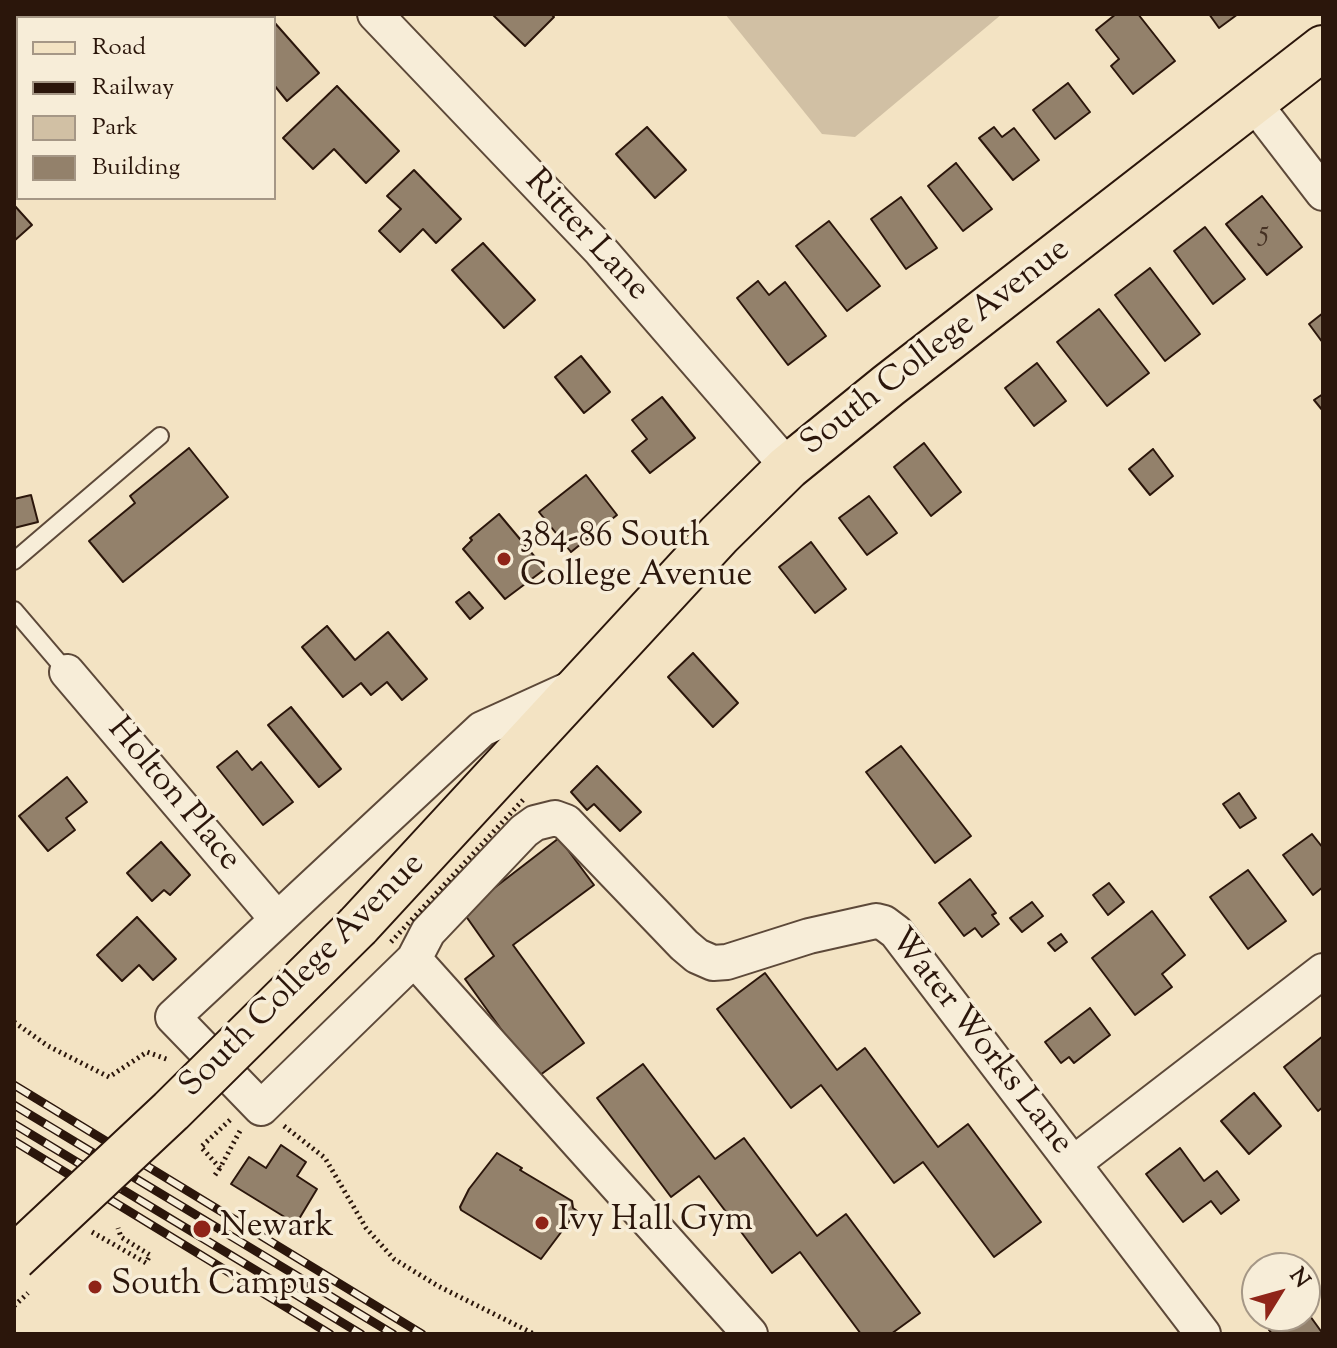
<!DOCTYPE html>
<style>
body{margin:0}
#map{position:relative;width:1337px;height:1348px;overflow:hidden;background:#f3e3c3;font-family:"Sorts Mill Goudy",serif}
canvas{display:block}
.frame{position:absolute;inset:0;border:16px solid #2b160b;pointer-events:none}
.legend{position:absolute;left:16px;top:16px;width:260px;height:184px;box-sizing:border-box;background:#f7edd8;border:2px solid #a59786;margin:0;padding:10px 14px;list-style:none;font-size:24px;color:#2b160b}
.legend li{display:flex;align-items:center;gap:16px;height:40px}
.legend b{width:40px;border:2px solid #a59786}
.north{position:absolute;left:1241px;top:1252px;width:80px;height:80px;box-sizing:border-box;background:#f7edd8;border:2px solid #a59786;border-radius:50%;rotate:53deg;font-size:22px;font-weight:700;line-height:32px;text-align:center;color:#2b160b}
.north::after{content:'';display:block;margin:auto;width:28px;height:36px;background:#8f2418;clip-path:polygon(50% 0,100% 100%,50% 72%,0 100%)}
</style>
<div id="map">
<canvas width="1337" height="1348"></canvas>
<div class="frame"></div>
<ul class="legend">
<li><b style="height:10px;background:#f3e3c3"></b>Road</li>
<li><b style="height:10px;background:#2b160b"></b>Railway</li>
<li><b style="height:22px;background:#d1c0a4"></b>Park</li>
<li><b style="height:22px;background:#93816b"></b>Building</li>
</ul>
<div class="north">N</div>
</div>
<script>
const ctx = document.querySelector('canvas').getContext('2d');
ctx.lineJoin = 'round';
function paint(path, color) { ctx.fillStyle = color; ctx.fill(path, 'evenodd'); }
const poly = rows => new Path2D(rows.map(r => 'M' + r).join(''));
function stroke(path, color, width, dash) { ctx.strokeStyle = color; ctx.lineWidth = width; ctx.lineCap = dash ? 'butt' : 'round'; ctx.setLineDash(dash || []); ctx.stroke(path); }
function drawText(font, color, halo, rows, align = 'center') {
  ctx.font = font + ' "Sorts Mill Goudy",serif'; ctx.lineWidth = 7; ctx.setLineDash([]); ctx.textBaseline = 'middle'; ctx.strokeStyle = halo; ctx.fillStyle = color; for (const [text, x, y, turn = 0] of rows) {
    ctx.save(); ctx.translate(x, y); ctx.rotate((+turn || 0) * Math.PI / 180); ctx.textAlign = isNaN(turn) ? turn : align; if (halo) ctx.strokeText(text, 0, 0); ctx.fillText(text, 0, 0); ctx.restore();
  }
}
paint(poly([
 [725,14,1002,14,855,137,822,134]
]), '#d1c0a4');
const building = poly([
 [492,14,551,14,554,17,525,46,492,14],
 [1116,14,1138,14,1175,61,1133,94,1111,66,1119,59,1096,30,1116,14],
 [1209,14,1238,14,1219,28,1209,14],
 [274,22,319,73,287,101,274,85,274,22],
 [1068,83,1090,112,1055,139,1033,110,1068,83],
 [337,86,399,151,366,183,334,149,313,169,283,138,337,86],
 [647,127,686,170,655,198,616,154,647,127],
 [994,127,1002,137,1014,128,1039,160,1013,180,979,138,994,127],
 [956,163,992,209,963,231,928,186,956,163],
 [414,170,461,219,436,243,423,229,400,252,379,231,401,209,387,196,414,170],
 [1262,196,1302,247,1267,275,1226,224,1262,196],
 [901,197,937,248,906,269,871,219,901,197],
 [14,205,32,225,14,241,14,205],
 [829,221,880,286,847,311,796,246,829,221],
 [1205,227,1245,279,1213,304,1174,251,1205,227],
 [483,243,535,300,504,328,452,270,483,243],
 [1150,268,1200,334,1165,361,1115,295,1150,268],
 [758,281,769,295,785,282,826,336,788,365,737,298,758,281],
 [1099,309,1149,373,1107,406,1057,342,1099,309],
 [1323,313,1323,343,1309,324,1323,313],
 [581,356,610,392,584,413,555,377,581,356],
 [1037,363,1066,401,1034,426,1005,388,1037,363],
 [1323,394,1323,411,1314,400,1323,394],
 [662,397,695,438,650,473,632,451,647,439,632,420,662,397],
 [924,443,961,492,931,516,894,467,924,443],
 [189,448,228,497,123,582,89,541,135,503,130,496,189,448],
 [1153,449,1173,476,1150,495,1129,469,1153,449],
 [586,475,617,515,571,552,539,512,586,475],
 [31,495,38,522,14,528,14,499,31,495],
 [869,496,897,533,867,555,839,518,869,496],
 [499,514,545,569,505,599,463,549,472,540,470,538,499,514],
 [811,542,846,589,815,613,779,567,811,542],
 [469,592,483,608,470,619,456,602,469,592],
 [327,626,355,660,388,632,427,679,402,700,387,682,371,695,361,683,343,697,302,647,327,626],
 [693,653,738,703,713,727,668,677,693,653],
 [291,707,341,769,319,787,268,725,291,707],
 [901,746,971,836,935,863,866,772,901,746],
 [237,751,252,770,261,762,293,802,263,825,217,767,237,751],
 [597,766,641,812,620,831,594,804,587,810,571,792,597,766],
 [67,777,87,802,66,818,75,830,48,851,19,816,67,777],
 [1239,793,1256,818,1240,828,1223,804,1239,793],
 [1312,834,1323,848,1323,887,1313,895,1283,855,1312,834],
 [559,838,594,885,513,945,584,1043,536,1078,465,979,494,956,463,912,559,838],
 [161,842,190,875,170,895,164,890,152,901,127,873,161,842],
 [1248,870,1286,921,1248,949,1210,897,1248,870],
 [970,879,996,913,992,915,999,924,982,937,975,928,964,936,939,903,970,879],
 [1109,883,1124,902,1108,915,1093,895,1109,883],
 [1032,902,1043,916,1022,932,1010,918,1032,902],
 [1152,911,1185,955,1162,974,1172,987,1135,1015,1092,958,1152,911],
 [137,917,176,959,153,980,139,965,122,981,97,955,137,917],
 [1061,934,1067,942,1055,951,1048,943,1061,934],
 [765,973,837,1070,865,1048,938,1147,968,1124,1041,1222,994,1257,923,1162,894,1183,821,1085,791,1108,717,1009,765,973],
 [1090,1008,1110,1035,1074,1063,1069,1057,1061,1063,1045,1042,1090,1008],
 [1323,1036,1323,1107,1318,1111,1284,1067,1323,1036],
 [643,1064,715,1159,744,1138,817,1236,846,1214,920,1313,891,1334,861,1334,800,1252,772,1273,699,1176,671,1197,597,1098,643,1064],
 [1254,1093,1281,1126,1249,1154,1221,1121,1254,1093],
 [281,1145,306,1162,297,1176,317,1189,296,1224,231,1184,249,1157,266,1168,281,1145],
 [1180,1148,1204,1181,1217,1171,1239,1200,1221,1214,1211,1201,1183,1222,1146,1174,1180,1148],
 [497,1153,522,1168,520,1170,572,1201,573,1208,577,1211,541,1259,461,1210,460,1207,469,1189,497,1153],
 [1305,1309,1323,1334,1272,1334,1269,1330,1286,1316,1305,1316,1305,1309]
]);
paint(building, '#93816b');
stroke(building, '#2b160b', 2);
const service = poly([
 [14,561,160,436],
 [14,610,67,672]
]);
const minor = poly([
 [375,14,601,251,788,467],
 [1253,102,1323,193],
 [67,672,277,919],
 [570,689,482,729,173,1017,261,1108,414,959,428,932,524,831,535,823,555,818,566,822,684,945,697,956,713,963,727,962,809,936,876,921,884,923,896,932,1203,1334],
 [414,959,750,1334],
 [1074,1163,1323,971]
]);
const primary = poly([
 [358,926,719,535,788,467,889,385,1323,48]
]);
stroke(service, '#5d4939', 20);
stroke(minor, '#5d4939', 38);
stroke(primary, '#2b160b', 48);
stroke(poly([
 [14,1022,48,1046,109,1077,147,1052,169,1060],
 [230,1120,201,1147,220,1168,241,1129],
 [284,1126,325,1158,366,1228,394,1259,438,1286,534,1334],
 [215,1175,220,1168],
 [92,1232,146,1263,150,1255,121,1237,118,1228]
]), '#2b160b', 5, [2, 4]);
stroke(service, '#f7edd8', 16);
stroke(minor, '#f7edd8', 34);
stroke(primary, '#f3e3c3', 44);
const rail = poly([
 [14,1085,422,1334],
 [14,1105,393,1334],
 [14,1124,361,1334],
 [14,1141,330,1334]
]);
stroke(rail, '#2b160b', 9);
stroke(rail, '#f7edd8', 6, [18]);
const primaryBridge = poly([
 [14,1258,171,1111,358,926]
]);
stroke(primaryBridge, '#2b160b', 48, []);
stroke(poly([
 [391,942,523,800],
 [14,1306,28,1293]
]), '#2b160b', 5, [2, 4]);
stroke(primaryBridge, '#f3e3c3', 44);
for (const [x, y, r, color] of [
 [504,559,8,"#8f2418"],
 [542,1223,8,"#8f2418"],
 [202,1229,10,"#8f2418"],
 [95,1287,8,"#8f2418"]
]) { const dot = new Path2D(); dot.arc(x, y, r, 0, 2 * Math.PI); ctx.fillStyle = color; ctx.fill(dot); stroke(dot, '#f7edd8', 3); }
drawText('30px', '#453123', null, [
 ["5",1264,235]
]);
drawText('34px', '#2b160b', '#f7edd8', [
 ["Ritter Lane",585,237,47],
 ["South College Avenue",937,349,-38],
 ["Holton Place",172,796,50],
 ["South College Avenue",304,977,-45],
 ["Water Works Lane",979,1043,52]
]);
drawText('34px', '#2b160b', '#f7edd8', [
 ["384-86 South",520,539],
 ["College Avenue",520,578],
 ["Ivy Hall Gym",558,1223],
 ["Newark",220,1229],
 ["South Campus",111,1287]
], 'left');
</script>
